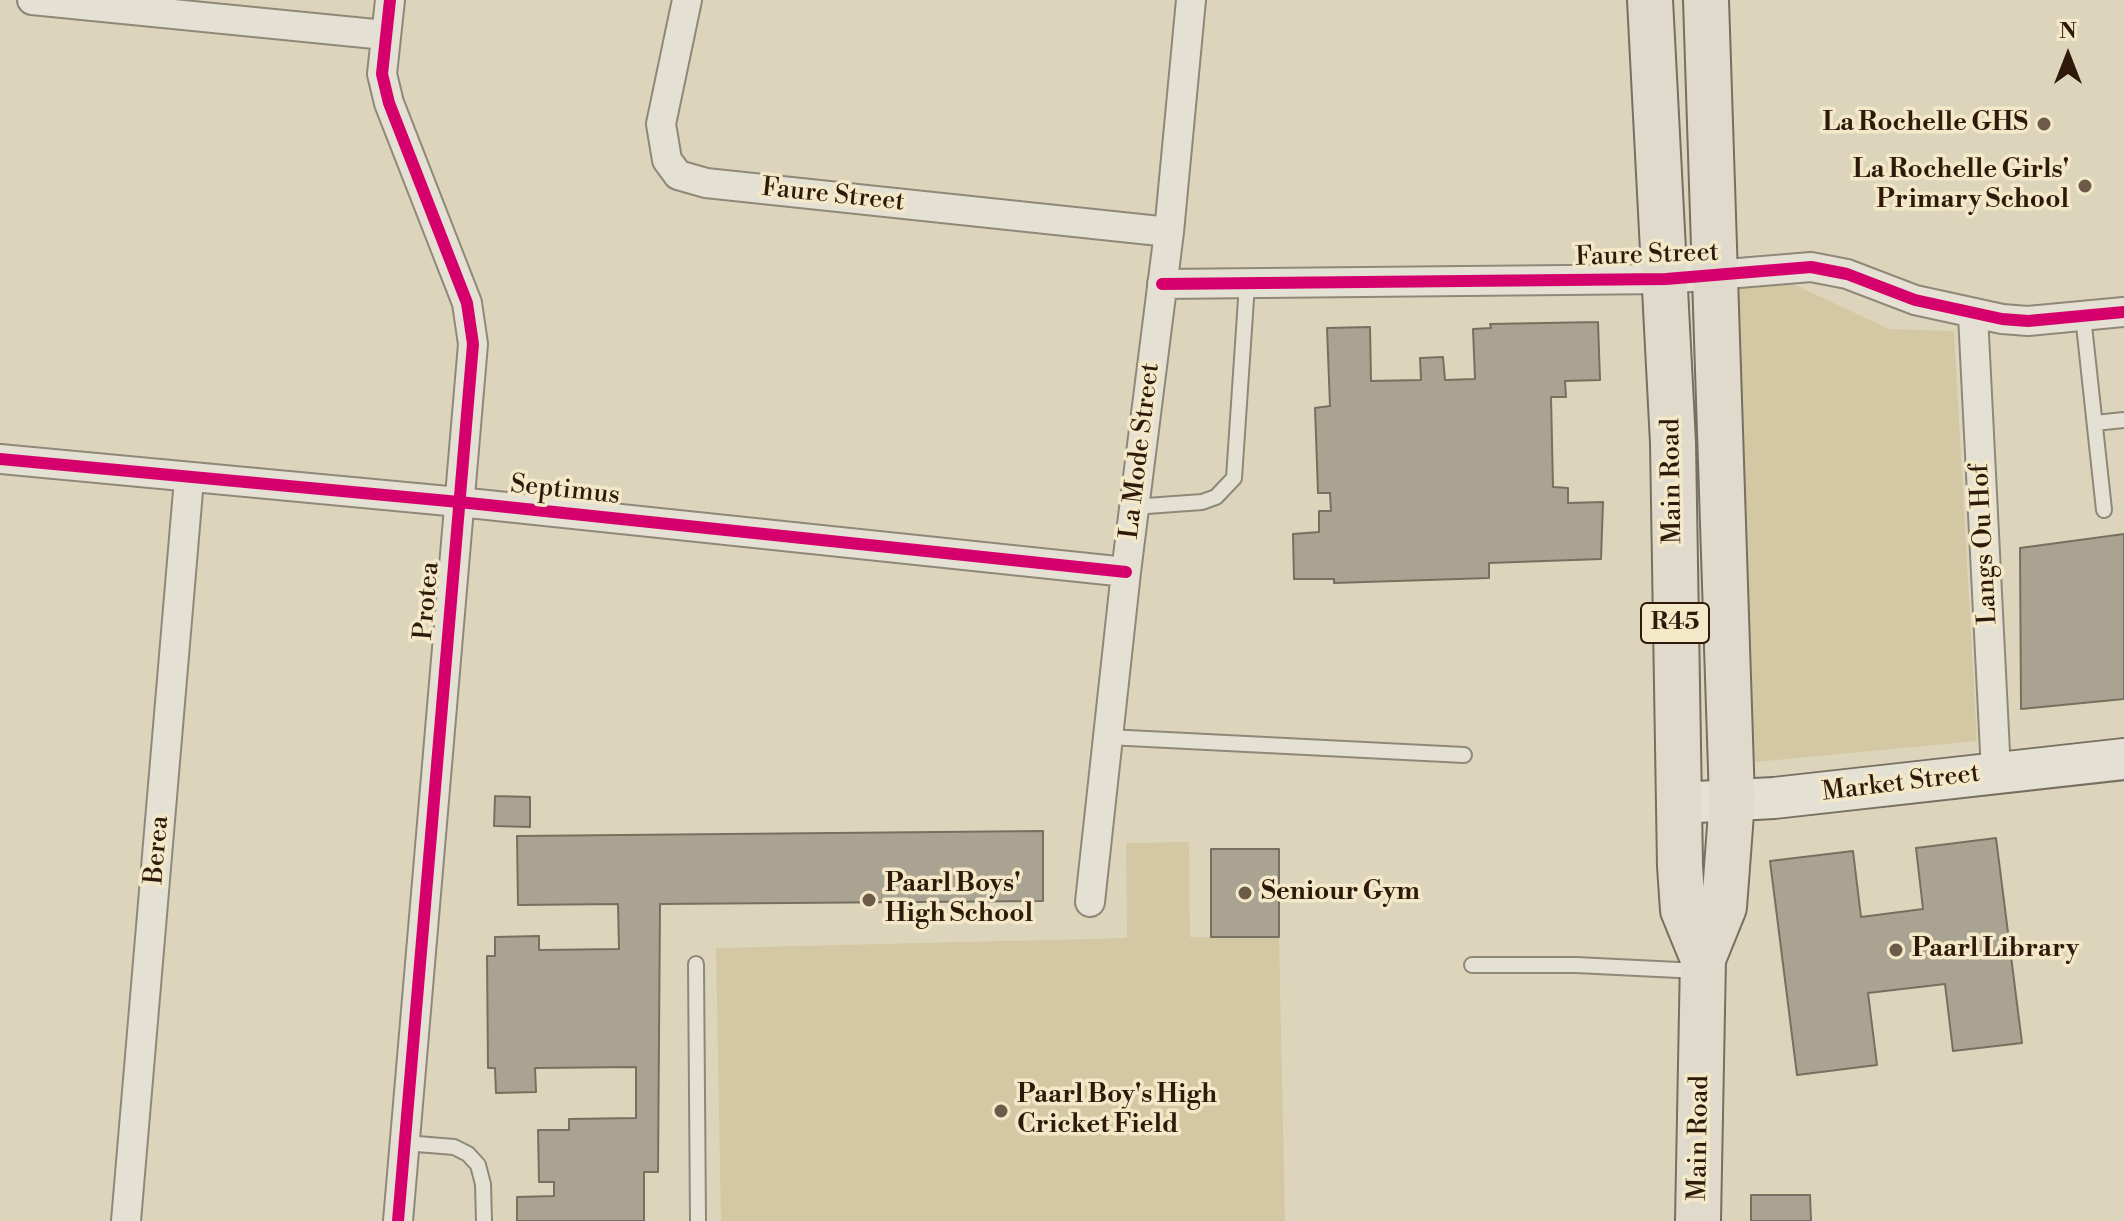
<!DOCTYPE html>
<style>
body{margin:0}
#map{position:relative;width:2124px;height:1221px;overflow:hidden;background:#ddd5bb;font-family:"Libre Bodoni",serif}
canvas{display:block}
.north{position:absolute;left:2028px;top:16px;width:80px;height:80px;-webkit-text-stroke:6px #f3e9c9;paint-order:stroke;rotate:0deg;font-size:22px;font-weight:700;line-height:32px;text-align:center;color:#2f190b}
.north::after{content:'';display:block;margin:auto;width:28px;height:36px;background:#2f190b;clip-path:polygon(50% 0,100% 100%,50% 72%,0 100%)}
</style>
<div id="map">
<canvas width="2124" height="1221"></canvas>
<div class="north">N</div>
</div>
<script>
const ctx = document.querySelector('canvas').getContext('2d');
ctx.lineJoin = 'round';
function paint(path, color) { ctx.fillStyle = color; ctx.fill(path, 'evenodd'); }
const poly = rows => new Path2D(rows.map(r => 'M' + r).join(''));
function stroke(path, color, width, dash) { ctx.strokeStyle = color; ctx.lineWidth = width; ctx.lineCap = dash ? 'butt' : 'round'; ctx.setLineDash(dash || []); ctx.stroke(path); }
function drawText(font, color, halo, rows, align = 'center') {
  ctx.font = font + ' "Libre Bodoni",serif'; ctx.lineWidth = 7; ctx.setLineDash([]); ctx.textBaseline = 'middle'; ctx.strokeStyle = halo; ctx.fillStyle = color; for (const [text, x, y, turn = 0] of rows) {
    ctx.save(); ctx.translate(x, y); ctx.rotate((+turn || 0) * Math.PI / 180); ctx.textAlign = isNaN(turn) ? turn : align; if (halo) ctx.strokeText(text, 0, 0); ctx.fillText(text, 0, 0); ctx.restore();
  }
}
paint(poly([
 [1776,276,1889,329,1954,331,1977,741,1755,762,1719,280],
 [1189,842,1190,937,1279,937,1285,1221,721,1221,716,948,1127,938,1126,843]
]), '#d4c7a4');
const building = poly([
 [1598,322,1600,380,1565,381,1566,397,1551,397,1553,487,1568,488,1568,503,1603,502,1601,559,1489,563,1489,578,1334,583,1334,579,1294,579,1293,534,1319,532,1319,511,1331,511,1330,493,1318,493,1315,408,1330,406,1327,328,1370,327,1371,381,1421,380,1420,358,1443,357,1445,380,1475,379,1473,329,1491,328,1490,324,1598,322],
 [2124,534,2124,699,2021,709,2020,548,2124,534],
 [495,796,530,797,530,827,494,826,495,796],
 [1043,831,1043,901,660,904,658,1172,644,1172,644,1221,517,1221,517,1197,554,1196,554,1182,539,1182,538,1130,569,1130,569,1119,636,1118,636,1067,535,1068,536,1092,496,1093,495,1068,488,1068,487,956,495,956,495,937,539,936,539,950,619,949,618,904,518,905,517,836,1043,831],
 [1996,838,2022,1043,1953,1051,1945,984,1868,993,1877,1065,1797,1075,1770,861,1853,851,1861,917,1923,909,1916,848,1996,838],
 [1211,849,1279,849,1279,937,1211,937,1211,849],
 [1751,1195,1810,1195,1811,1221,1751,1221,1751,1195]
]);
paint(building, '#aaa391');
stroke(building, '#776f61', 2);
const lane = poly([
 [2083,316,2104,510],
 [2095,423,2124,420],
 [1133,507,1202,502,1216,497,1234,478,1247,284],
 [1108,737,1464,755],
 [696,964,698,1221],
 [1472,965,1576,965,1699,971],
 [405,1143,454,1147,468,1154,478,1165,483,1184,484,1221]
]);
const street = poly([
 [32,0,385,35],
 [390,0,382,74,389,103,467,303,473,344,398,1221],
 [687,0,661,124,667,160,678,175,706,183,1169,232],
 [1162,284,1666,279,1811,267,1847,274,1915,300,2002,319,2028,321,2124,312],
 [1973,315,1996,772],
 [0,459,459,502,1126,572],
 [1090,902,1126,572,1169,232,1191,0],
 [126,1221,189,479]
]);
const secondary = poly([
 [1677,803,1774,798,2124,759]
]);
const primary = poly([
 [1650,0,1673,443,1680,866,1683,910,1703,959],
 [1698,1221,1703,959,1724,907,1732,800,1706,0]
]);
stroke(lane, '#8f8878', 18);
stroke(street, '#8f8878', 32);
stroke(secondary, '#776f61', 44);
stroke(primary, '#776f61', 48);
stroke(lane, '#e4e0d3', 14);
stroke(street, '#e4e0d3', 28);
stroke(secondary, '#e4e0d3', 40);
stroke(primary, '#dfdacb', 44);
stroke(poly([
 [390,0,382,74,389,103,467,303,473,344,398,1221],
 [1162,284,1666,279,1811,267,1847,274,1915,300,2002,319,2028,321,2124,312],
 [0,459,459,502,1126,572]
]), '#d6006c', 12);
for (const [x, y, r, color] of [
 [2044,124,8,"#6c5b49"],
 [2085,186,8,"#6c5b49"],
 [1245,893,8,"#6c5b49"],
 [869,900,8,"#6c5b49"],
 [1896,950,8,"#6c5b49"],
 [1001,1111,8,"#6c5b49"]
]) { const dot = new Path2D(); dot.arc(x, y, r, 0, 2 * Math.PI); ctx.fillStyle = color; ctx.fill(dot); stroke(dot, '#f3e9c9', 3); }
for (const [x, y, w] of [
 [1675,623,68]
]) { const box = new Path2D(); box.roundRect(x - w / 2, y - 20, w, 40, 6); ctx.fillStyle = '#f3e9c9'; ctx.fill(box); stroke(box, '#2f190b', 2); }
drawText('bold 24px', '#2f190b', null, [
 ["R45",1675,623]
]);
drawText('bold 26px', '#2f190b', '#f3e9c9', [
 ["La Rochelle GHS",2028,124,"right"],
 ["La Rochelle Girls'",2069,171,"right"],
 ["Primary School",2069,201,"right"],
 ["Paarl Boys'",885,885],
 ["High School",885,915],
 ["Seniour Gym",1261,893],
 ["Paarl Library",1912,950],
 ["Paarl Boy's High",1017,1096],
 ["Cricket Field",1017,1126]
], 'left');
drawText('26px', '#2f190b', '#f3e9c9', [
 ["Faure Street",833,196,6],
 ["Faure Street",1647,256,-2],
 ["La Mode Street",1141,451,-83],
 ["Main Road",1673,481,-91],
 ["Septimus",565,491,6],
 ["Langs Ou Hof",1985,544,-93],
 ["Protea",428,601,-85],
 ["Market Street",1901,784,-7],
 ["Berea",158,850,-85],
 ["Main Road",1700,1138,-89]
]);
</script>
